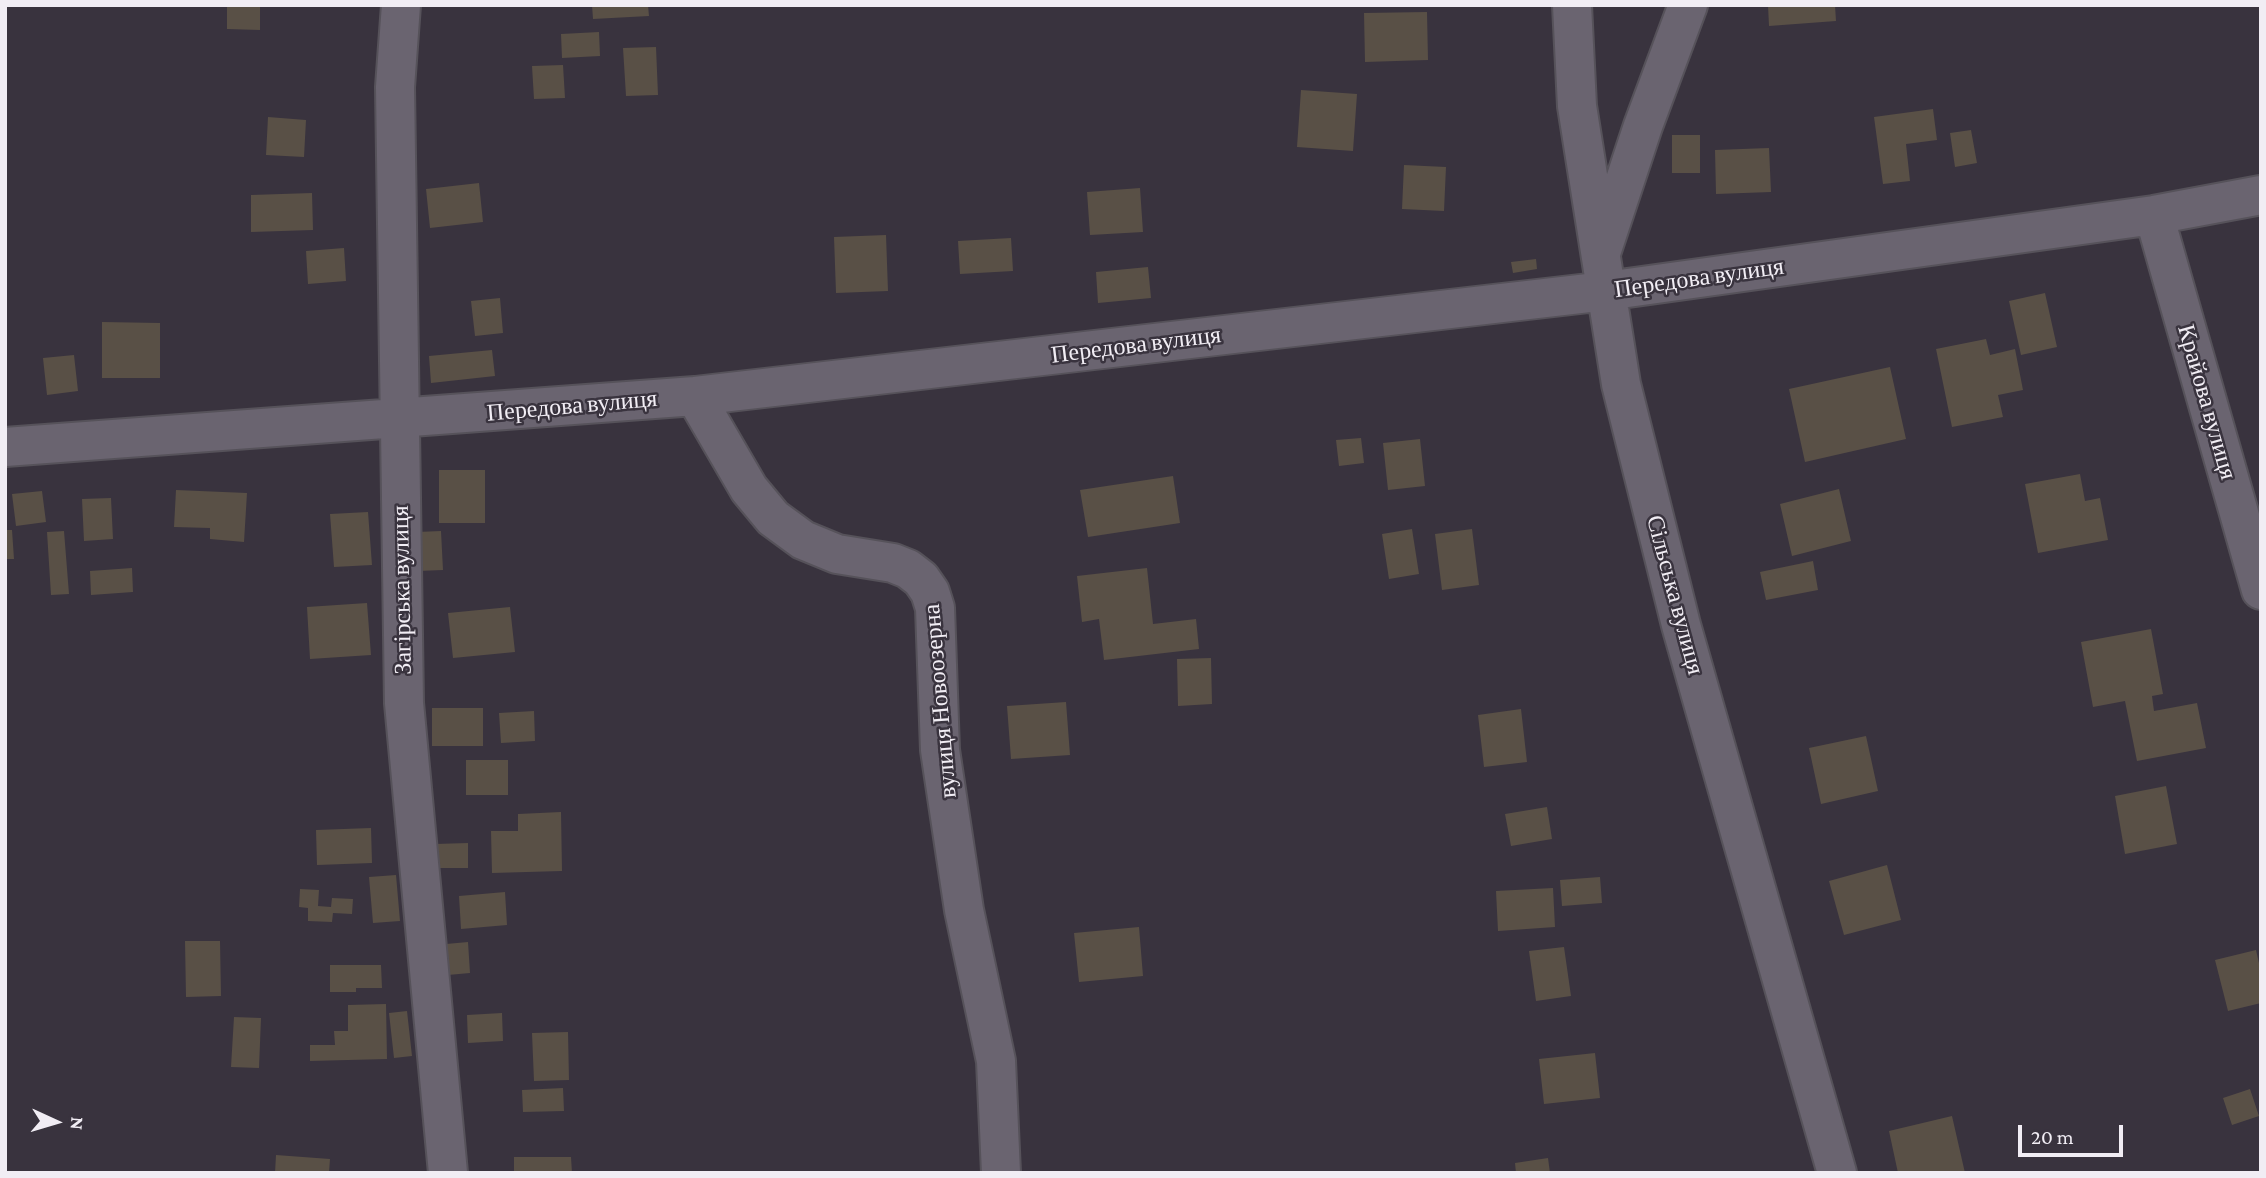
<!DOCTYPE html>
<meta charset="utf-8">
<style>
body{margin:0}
#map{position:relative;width:2266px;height:1178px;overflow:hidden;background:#39333e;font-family:"Crimson Pro",serif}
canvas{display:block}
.frame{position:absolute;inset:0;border:7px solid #f1edf4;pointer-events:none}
.north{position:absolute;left:21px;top:1087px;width:70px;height:70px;-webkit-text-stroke:5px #39333e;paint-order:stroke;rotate:94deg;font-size:19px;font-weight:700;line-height:28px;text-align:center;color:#f1edf4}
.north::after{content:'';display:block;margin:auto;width:24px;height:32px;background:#f1edf4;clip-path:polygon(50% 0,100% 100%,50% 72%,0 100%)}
.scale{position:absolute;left:2018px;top:1125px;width:105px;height:32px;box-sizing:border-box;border:4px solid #f1edf4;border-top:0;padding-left:9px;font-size:21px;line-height:24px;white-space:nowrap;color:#f1edf4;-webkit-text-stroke:5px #39333e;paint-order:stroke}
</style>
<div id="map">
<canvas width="2266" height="1178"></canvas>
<div class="frame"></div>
<div class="north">N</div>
<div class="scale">20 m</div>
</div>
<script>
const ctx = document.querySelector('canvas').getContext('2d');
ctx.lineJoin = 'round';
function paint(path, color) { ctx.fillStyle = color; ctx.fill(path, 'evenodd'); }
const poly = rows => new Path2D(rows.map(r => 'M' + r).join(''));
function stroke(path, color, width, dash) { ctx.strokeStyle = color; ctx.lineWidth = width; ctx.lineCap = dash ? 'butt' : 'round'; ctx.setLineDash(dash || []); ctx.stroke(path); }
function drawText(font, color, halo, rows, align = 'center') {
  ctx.font = font + ' "Crimson Pro",serif'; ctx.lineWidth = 5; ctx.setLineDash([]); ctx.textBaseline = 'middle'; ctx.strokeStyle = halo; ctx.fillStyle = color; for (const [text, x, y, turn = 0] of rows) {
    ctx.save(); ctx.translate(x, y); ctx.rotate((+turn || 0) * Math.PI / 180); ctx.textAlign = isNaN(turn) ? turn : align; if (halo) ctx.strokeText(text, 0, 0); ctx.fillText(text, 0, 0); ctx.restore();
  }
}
paint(poly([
 [227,5,260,5,260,30,227,29],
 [592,5,648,5,649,16,593,19],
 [1768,5,1835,5,1836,21,1769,26],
 [1427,12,1428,60,1365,62,1364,13],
 [599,32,600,56,562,58,561,34],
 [656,47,658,95,626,96,623,48],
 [563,65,565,98,534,99,532,66],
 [1301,90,1357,94,1353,151,1297,147],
 [1933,109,1937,140,1906,144,1910,181,1883,184,1874,117],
 [268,117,306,120,304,157,266,155],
 [1971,130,1977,163,1955,167,1950,133],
 [1672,135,1700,135,1700,173,1672,173],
 [1769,148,1771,192,1716,194,1715,150],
 [1404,165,1446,167,1444,211,1402,209],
 [479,183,483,222,430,228,426,189],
 [1140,188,1143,232,1090,235,1087,192],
 [312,193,313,230,251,232,251,195],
 [886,235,888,291,836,293,834,237],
 [1011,238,1013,271,960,274,958,241],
 [344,248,346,281,308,284,306,251],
 [1536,259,1537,269,1513,273,1511,262],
 [1148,267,1151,298,1098,303,1096,272],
 [2045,293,2057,347,2021,355,2009,301],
 [500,298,503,333,475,336,471,301],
 [102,322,160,323,160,378,102,378],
 [1986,339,1990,355,2015,349,2023,390,1998,395,2003,417,1952,427,1936,349],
 [492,350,495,376,431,383,429,356],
 [74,355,78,391,47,395,43,358],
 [1890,367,1906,439,1805,462,1789,389],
 [1361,438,1364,463,1339,466,1336,440],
 [1420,439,1425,486,1388,490,1383,443],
 [439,470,485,470,485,523,439,523],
 [2080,474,2085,501,2100,498,2108,540,2038,553,2025,484],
 [1173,476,1180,523,1088,537,1080,490],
 [1839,489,1851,541,1792,556,1780,504],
 [176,490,247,493,244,542,210,539,210,528,174,527],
 [42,491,46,522,16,526,12,494],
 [111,498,113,539,84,541,82,499],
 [368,512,372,565,334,567,330,514],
 [1412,529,1419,574,1389,579,1382,534],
 [1472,529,1479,585,1442,590,1435,534],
 [5,530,12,530,14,559,5,559],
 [64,531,69,594,51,595,47,532],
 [441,531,443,570,418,571,417,532],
 [1813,561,1818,590,1766,600,1760,572],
 [132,568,133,592,91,595,90,571],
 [1147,568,1153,624,1196,619,1199,649,1104,660,1099,619,1082,622,1077,576],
 [367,603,371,655,310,659,307,607],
 [510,607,515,652,453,658,448,613],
 [2151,629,2163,694,2152,696,2154,711,2197,703,2206,748,2137,761,2125,701,2093,707,2081,642],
 [1211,658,1212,704,1178,706,1177,659],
 [1066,702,1070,755,1011,759,1007,706],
 [432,708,483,708,483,746,432,746],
 [1521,709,1527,762,1484,767,1478,715],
 [534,711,535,741,501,743,499,713],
 [1866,736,1878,791,1821,804,1809,748],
 [466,760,508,760,508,795,466,795],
 [2166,786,2177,844,2125,854,2115,796],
 [1547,807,1552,839,1511,846,1505,814],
 [561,812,562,871,492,873,491,831,518,831,518,814],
 [371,828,372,863,317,865,316,830],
 [468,843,468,868,436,868,435,844],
 [1887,865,1901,920,1844,935,1829,881],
 [396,875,400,921,373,923,369,877],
 [1600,877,1602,903,1562,906,1560,880],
 [1553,888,1555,927,1498,931,1496,891],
 [300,889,319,890,318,906,331,907,332,898,353,899,352,914,333,913,332,922,308,921,308,908,299,907],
 [505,892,507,925,461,929,459,896],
 [1139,927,1143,976,1079,982,1074,933],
 [185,941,220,941,221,996,186,997],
 [468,942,470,973,448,975,446,944],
 [1564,947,1571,996,1536,1001,1529,951],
 [2256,950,2261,972,2261,1003,2228,1011,2215,960],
 [330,965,381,965,382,988,356,988,356,992,330,992],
 [386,1004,387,1059,310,1061,310,1045,335,1045,334,1031,348,1031,348,1005],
 [407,1011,412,1056,394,1058,389,1013],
 [502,1013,503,1041,468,1043,467,1015],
 [234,1017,261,1018,259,1068,231,1067],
 [568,1032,569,1080,534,1081,532,1033],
 [1595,1053,1600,1098,1544,1104,1539,1059],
 [563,1088,564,1111,523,1112,522,1090],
 [2250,1089,2259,1116,2232,1125,2223,1098],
 [1952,1116,1965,1173,1898,1173,1889,1131],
 [276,1155,330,1159,329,1173,275,1173],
 [514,1157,571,1157,572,1173,514,1173],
 [1548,1158,1550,1173,1516,1173,1515,1163]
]), '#595046');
const minor = poly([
 [401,5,395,87,404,703,448,1173],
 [1572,5,1577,106,1621,384,1681,625,1837,1173],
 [2154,215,2261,590],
 [1602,250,1643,126,1688,5],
 [695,396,749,489,773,518,803,540,837,554,893,563,908,569,921,579,930,592,935,608,940,750,964,910,996,1061,1001,1173],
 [5,447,695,396,1606,291,2154,215,2261,195]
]);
stroke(minor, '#56525a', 42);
stroke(minor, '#6a6470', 38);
drawText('24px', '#f1edf4', '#39333e', [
 ["Передова вулиця",1699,278,-8],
 ["Передова вулиця",1136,345,-7],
 ["Крайова вулиця",2207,402,74],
 ["Передова вулиця",572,406,-5],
 ["Загірська вулиця",402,590,-91],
 ["Сільська вулиця",1675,595,75],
 ["вулиця Новоозерна",940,701,-95]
]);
</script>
